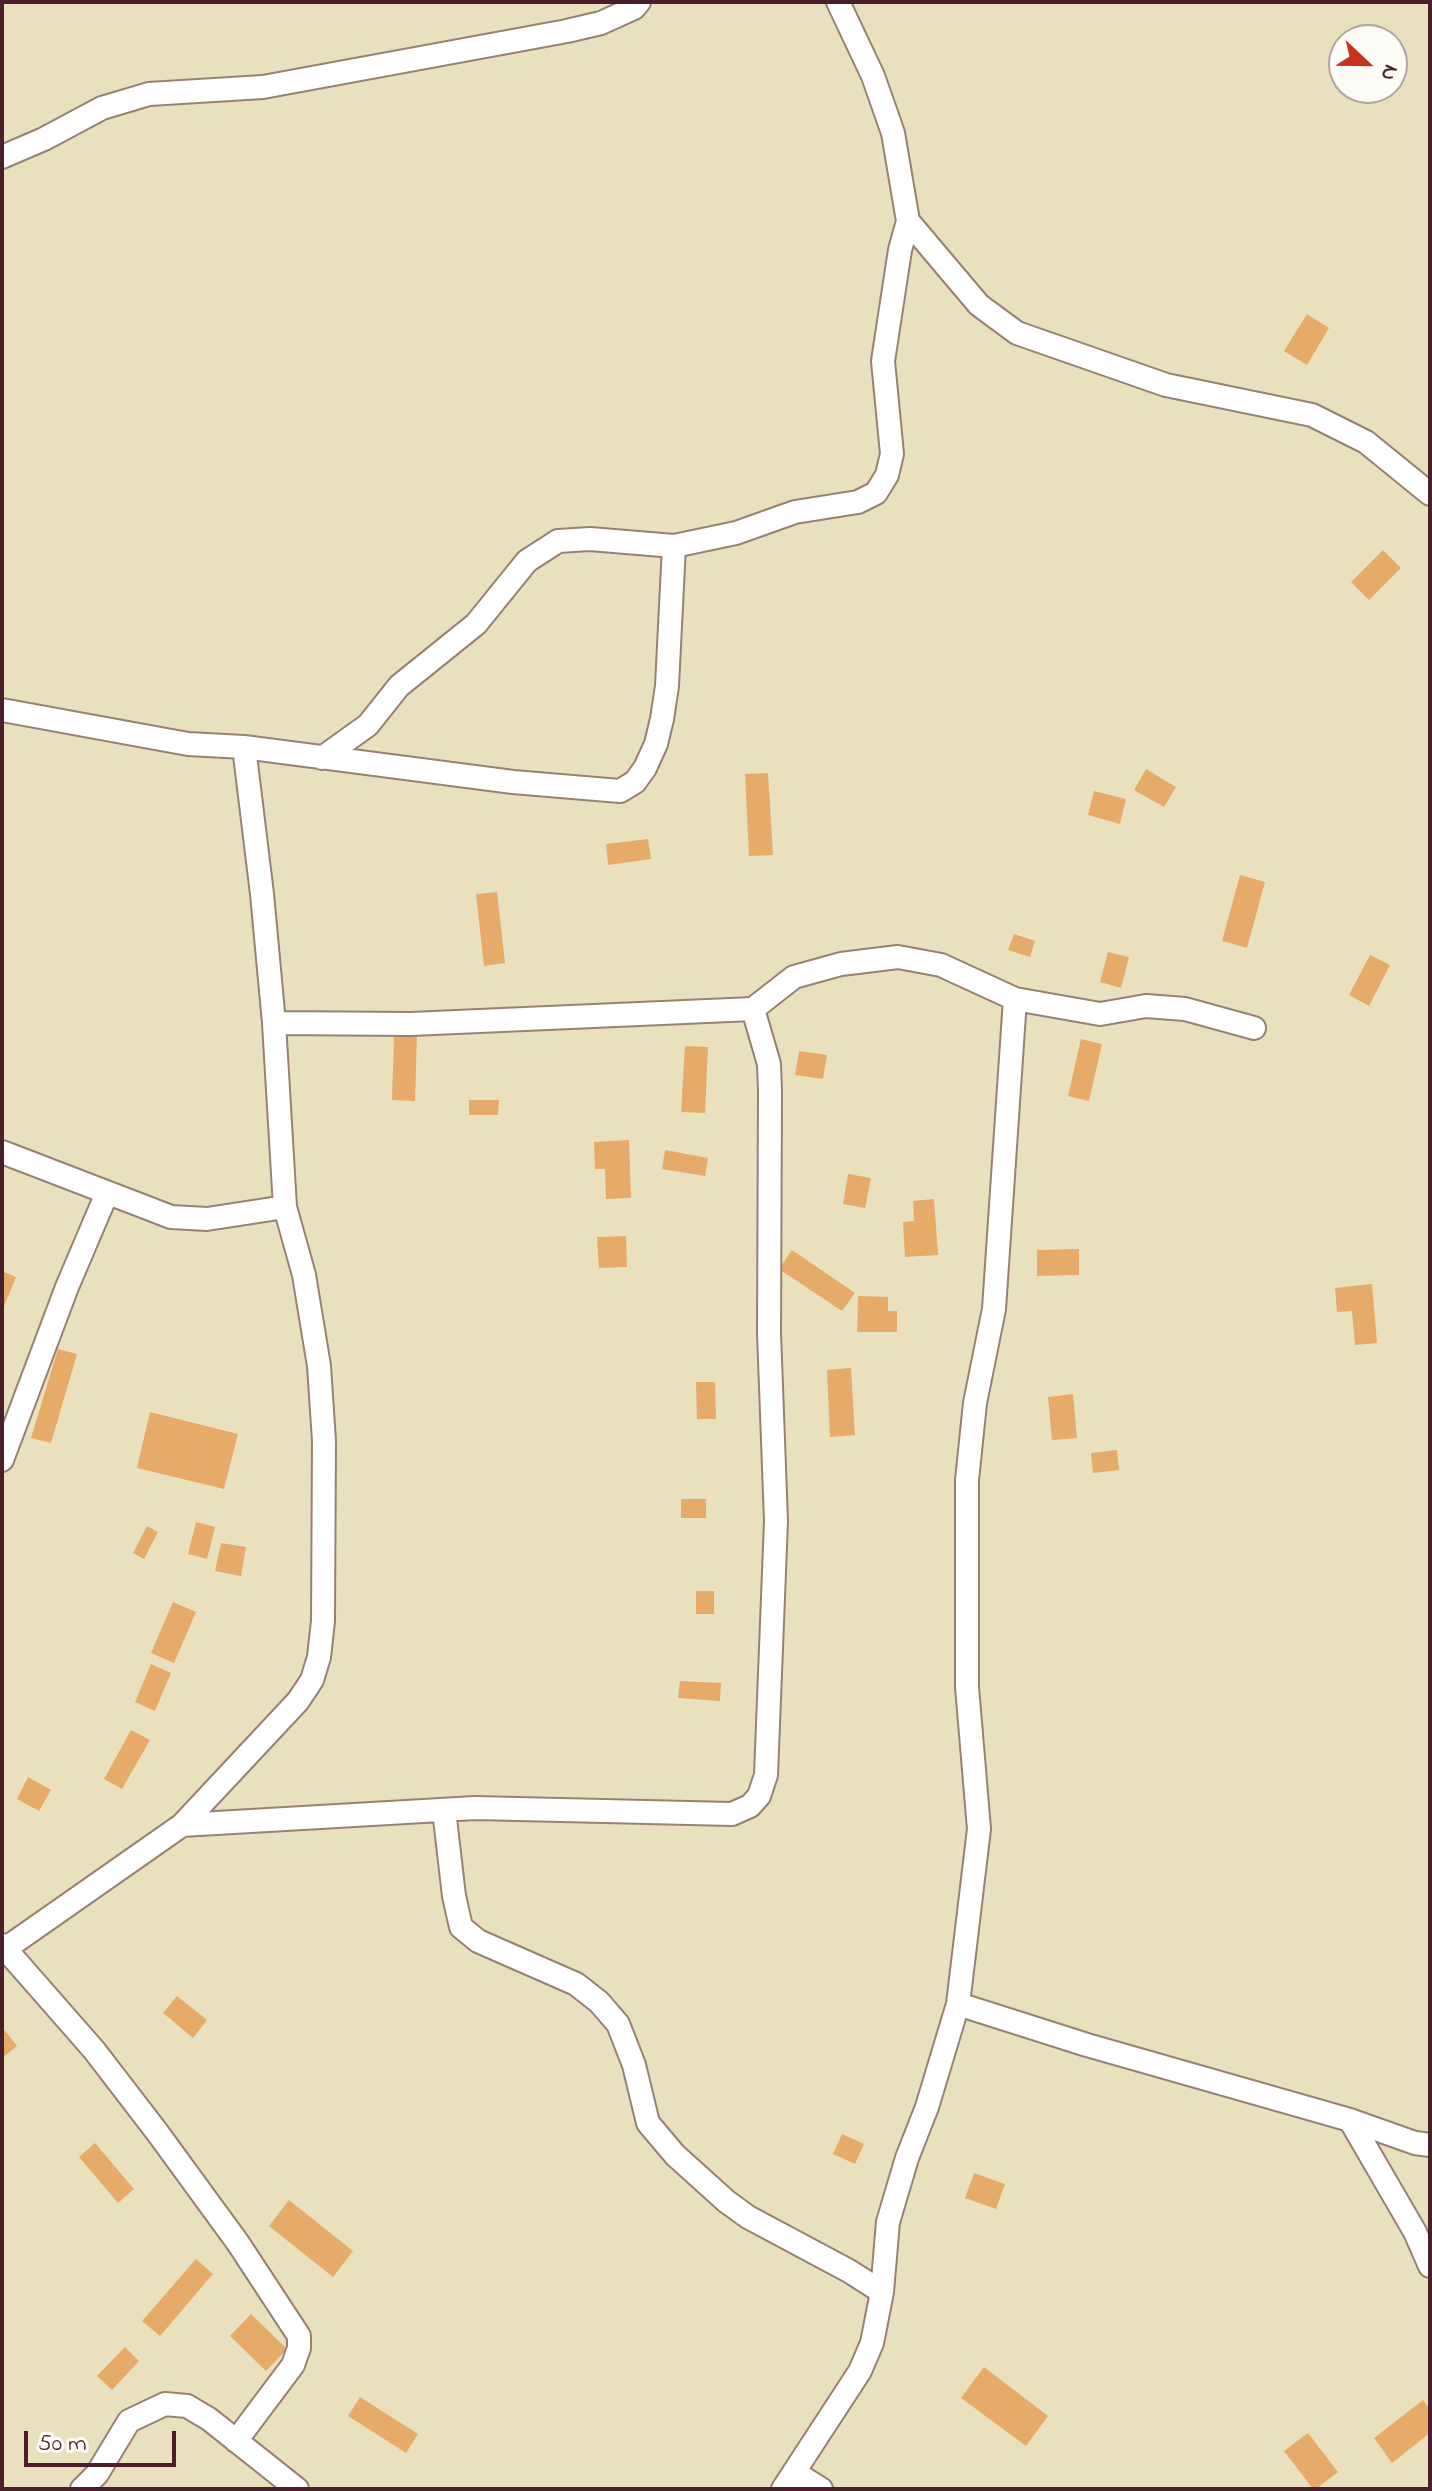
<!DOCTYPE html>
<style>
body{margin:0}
#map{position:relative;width:1432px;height:2491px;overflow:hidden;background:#e9e1be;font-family:"Indie Flower",sans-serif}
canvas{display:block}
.frame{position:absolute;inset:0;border:4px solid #4a1f2b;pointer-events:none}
.north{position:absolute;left:1328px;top:24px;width:80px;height:80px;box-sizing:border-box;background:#fdfcf7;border:2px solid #b5a4a5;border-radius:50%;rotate:112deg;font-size:22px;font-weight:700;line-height:32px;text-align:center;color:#4a1f2b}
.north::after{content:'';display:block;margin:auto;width:28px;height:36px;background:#c8321e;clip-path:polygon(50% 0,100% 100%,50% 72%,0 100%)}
.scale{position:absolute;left:24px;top:2431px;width:152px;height:36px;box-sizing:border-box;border:4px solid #4a1f2b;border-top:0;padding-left:10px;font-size:24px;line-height:28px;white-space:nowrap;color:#4a1f2b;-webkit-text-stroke:6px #fdfcf7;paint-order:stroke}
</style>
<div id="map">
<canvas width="1432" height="2491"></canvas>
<div class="frame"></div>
<div class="north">N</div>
<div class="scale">50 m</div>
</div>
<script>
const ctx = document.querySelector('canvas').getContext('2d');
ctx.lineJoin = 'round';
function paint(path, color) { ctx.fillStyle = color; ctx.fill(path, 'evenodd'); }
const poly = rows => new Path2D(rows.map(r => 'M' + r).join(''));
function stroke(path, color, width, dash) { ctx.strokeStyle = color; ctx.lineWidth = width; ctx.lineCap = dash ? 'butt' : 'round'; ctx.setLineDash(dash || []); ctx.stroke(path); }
paint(poly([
 [1307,314,1329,328,1307,365,1284,351],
 [1383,550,1401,568,1369,600,1351,582],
 [1146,769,1176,787,1164,807,1134,790],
 [768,773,773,855,749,856,745,774],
 [1094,791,1126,799,1120,824,1088,815],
 [648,839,651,859,608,865,606,844],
 [1240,875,1265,882,1247,948,1222,941],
 [497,892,505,963,484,966,476,894],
 [1014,934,1035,941,1030,957,1008,950],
 [1108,952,1129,957,1121,988,1100,982],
 [1370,955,1390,965,1369,1006,1349,995],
 [394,1035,417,1035,415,1101,392,1100],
 [1081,1039,1102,1044,1089,1101,1068,1096],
 [685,1046,708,1047,705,1113,681,1112],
 [799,1051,827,1055,823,1079,795,1075],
 [469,1100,499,1100,498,1115,469,1115],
 [629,1140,631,1198,606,1199,605,1169,595,1169,594,1142],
 [665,1150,708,1158,705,1176,662,1169],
 [848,1174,871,1178,865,1208,843,1204],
 [934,1199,938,1255,905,1257,903,1222,914,1221,913,1201],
 [626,1236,627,1267,599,1268,597,1237],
 [1079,1249,1079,1275,1037,1276,1037,1250],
 [792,1250,855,1293,842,1311,779,1269],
 [2,1271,16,1277,2,1311],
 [1372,1284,1377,1343,1355,1345,1352,1311,1337,1312,1335,1288],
 [858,1296,888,1297,888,1311,897,1311,897,1332,857,1332],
 [58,1349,77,1354,51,1443,31,1438],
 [851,1368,855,1435,830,1437,827,1370],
 [696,1382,715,1382,716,1419,697,1419],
 [1073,1394,1077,1438,1052,1440,1048,1397],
 [150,1412,238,1434,224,1489,137,1468],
 [1117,1450,1119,1470,1093,1473,1091,1453],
 [681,1499,706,1499,706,1518,681,1518],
 [196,1522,215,1527,207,1559,188,1554],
 [147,1526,158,1532,144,1559,133,1553],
 [221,1543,246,1547,241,1576,215,1571],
 [696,1591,714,1591,714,1614,696,1614],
 [173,1602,196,1612,174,1663,151,1653],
 [151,1664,171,1673,155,1711,135,1702],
 [680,1681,721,1683,720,1701,678,1698],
 [131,1730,150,1740,122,1789,104,1779],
 [28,1777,51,1790,39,1811,17,1799],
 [177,1996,207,2020,193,2038,163,2013],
 [2,2027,17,2046,2,2058],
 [842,2134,864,2144,855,2164,833,2154],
 [95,2143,134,2189,118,2203,79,2157],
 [974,2173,1005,2184,996,2209,965,2198],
 [289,2200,353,2251,333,2277,269,2226],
 [196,2259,213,2274,160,2336,142,2321],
 [251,2314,287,2349,266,2371,230,2336],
 [125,2347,139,2361,112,2390,97,2376],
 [984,2367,1048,2416,1026,2446,961,2398],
 [360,2397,418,2434,406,2453,348,2416],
 [1423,2400,1430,2409,1430,2433,1392,2463,1374,2438],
 [1308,2433,1338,2472,1316,2489,1313,2489,1284,2451]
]), '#e6ab69');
const minor = poly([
 [2,157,44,139,102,108,149,94,263,87,567,31,601,23,634,8,639,2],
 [908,221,979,305,1017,333,1166,385,1312,415,1366,442,1430,494],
 [2,710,188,744,244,747,513,782,620,791,635,782,645,768,656,744,662,719,667,686,674,546],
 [322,758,368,725,399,686,476,624,527,561,558,541,590,539,674,546,736,533,795,512,858,502,876,493,887,475,892,454,883,361,900,250,908,221,893,133,873,76,838,2],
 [274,1023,411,1024,753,1009],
 [2,1152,171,1217,207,1219,285,1207],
 [2,1460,67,1287,107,1193],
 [444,1810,454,1896,461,1927,478,1941,576,1984,599,2002,618,2024,634,2065,648,2123,675,2155,726,2201,748,2217,849,2271,882,2292],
 [182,1825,475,1808,732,1814,750,1806,759,1796,766,1775,776,1521,769,1333,770,1091,769,1064,753,1009,794,977,841,964,898,957,941,965,1015,999,1100,1014,1146,1006,1185,1009,1254,1028],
 [2,1945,94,2050,157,2132,238,2243,299,2336,299,2348,293,2365,236,2441],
 [2,1951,182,1825,298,1701,312,1680,319,1657,323,1621,324,1441,319,1366,304,1275,285,1207,274,1023,262,894,244,747],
 [958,2004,1087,2045,1350,2120,1415,2143,1430,2145],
 [1350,2120,1415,2232,1430,2266],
 [794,2472,821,2489],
 [82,2489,97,2474,129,2421,165,2404,187,2406,209,2419,297,2489],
 [783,2489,860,2371,872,2343,882,2292,888,2222,907,2158,927,2107,958,2004,979,1829,967,1687,967,1480,975,1403,994,1309,1015,999]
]);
stroke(minor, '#9a8074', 26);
stroke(minor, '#fff', 22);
</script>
